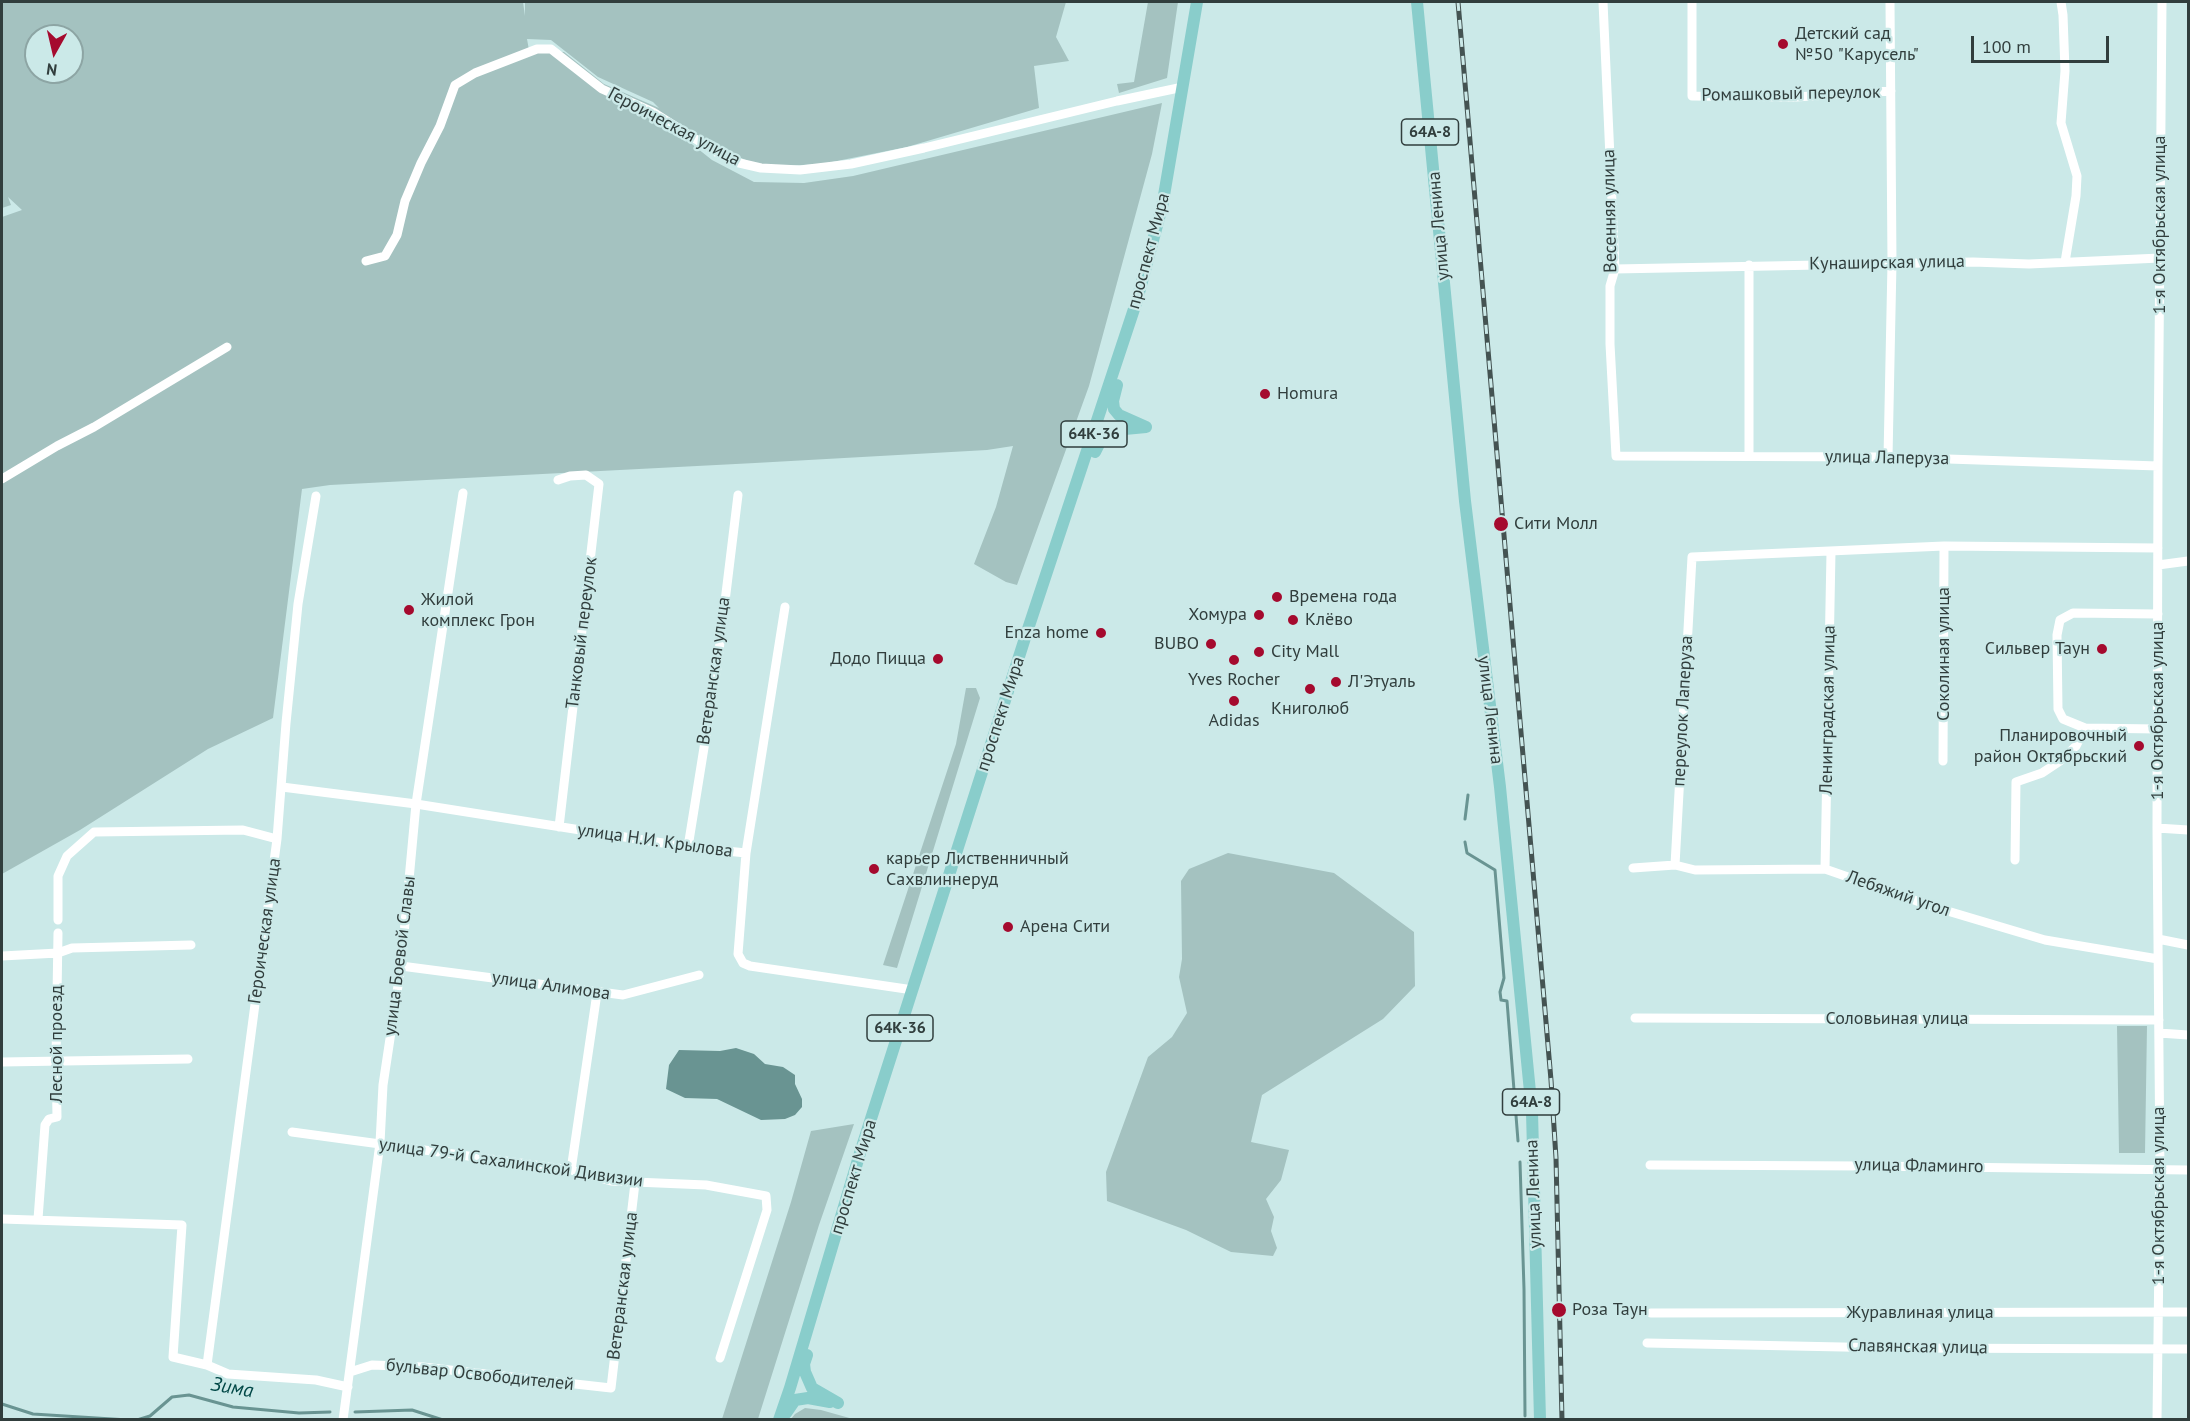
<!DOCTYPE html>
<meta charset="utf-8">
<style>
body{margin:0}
#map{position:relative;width:2190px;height:1421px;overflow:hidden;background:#cbe9e8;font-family:"PT Sans",sans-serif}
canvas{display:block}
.frame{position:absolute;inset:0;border:3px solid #313e3d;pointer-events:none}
.north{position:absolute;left:24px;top:24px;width:60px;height:60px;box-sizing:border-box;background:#cbe9e8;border:2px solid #8da5a4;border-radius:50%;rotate:188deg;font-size:16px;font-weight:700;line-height:24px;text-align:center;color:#313e3d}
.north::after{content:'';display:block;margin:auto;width:21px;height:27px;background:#a50a2e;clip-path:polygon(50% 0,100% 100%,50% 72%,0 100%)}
.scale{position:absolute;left:1971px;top:36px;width:138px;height:27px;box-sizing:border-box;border:3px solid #313e3d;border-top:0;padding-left:8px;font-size:18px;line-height:21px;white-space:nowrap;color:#313e3d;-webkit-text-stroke:4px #cbe9e8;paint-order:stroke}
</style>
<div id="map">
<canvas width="2190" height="1421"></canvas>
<div class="frame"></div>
<div class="north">N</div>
<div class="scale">100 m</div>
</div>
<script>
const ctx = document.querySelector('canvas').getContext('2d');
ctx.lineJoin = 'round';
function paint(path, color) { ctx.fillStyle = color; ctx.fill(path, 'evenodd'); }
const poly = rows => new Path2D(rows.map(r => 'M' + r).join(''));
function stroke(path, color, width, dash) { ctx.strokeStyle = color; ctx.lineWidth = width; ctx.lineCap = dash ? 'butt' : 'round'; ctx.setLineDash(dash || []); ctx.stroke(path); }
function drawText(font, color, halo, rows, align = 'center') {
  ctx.font = font + ' "PT Sans",sans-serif'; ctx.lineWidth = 4.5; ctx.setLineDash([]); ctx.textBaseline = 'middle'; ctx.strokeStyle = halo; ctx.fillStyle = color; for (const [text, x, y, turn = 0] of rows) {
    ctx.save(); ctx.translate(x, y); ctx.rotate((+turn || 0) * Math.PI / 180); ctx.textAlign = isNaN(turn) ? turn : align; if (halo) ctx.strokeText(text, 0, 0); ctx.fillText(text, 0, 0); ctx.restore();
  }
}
paint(poly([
 [2,2,523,2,525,16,525,2,1066,2,1056,37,1069,61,1034,66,1039,108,907,147,822,164,762,167,681,132,688,141,712,160,754,182,804,183,853,176,1162,103,1152,154,1089,386,1017,585,1006,582,974,564,996,507,1013,446,987,450,755,463,330,485,302,489,273,718,208,749,80,830,2,874,2,217,22,210,8,197,11,205,2,208],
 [36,36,72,36,72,72,36,72],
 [527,39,551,40,598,77,653,102,659,108,604,84,564,52,529,50],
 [1145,2,1178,2,1167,78,1119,93,1117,84,1134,82,1148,2],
 [966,688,976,688,980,698,897,968,883,965,956,744],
 [1228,853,1334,873,1414,932,1415,986,1383,1019,1262,1095,1251,1142,1289,1150,1281,1180,1266,1199,1274,1217,1271,1231,1277,1248,1273,1256,1231,1252,1186,1230,1107,1201,1106,1172,1148,1057,1172,1037,1187,1013,1179,977,1182,959,1181,881,1189,869],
 [2117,1026,2147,1026,2145,1153,2119,1153],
 [854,1124,819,1225,758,1419,722,1419,791,1202,811,1131],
 [805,1408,821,1410,853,1419,791,1419,795,1414]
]), '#a4c2c0');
paint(poly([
 [736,1048,754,1054,765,1064,783,1067,795,1075,795,1084,802,1099,802,1107,795,1115,785,1119,761,1120,717,1099,685,1098,666,1089,669,1065,679,1050,720,1051]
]), '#699492');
stroke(poly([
 [1465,819,1468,795],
 [1465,842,1467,853,1495,870,1504,978,1500,992,1501,1000,1507,1001,1518,1141],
 [1520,1162,1524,1289,1525,1416],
 [2,1404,33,1414,128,1420],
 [355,1412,412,1410,443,1420],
 [137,1420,150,1416,172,1397,189,1395,233,1407,299,1413,330,1412]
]), '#699492', 3);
stroke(poly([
 [1603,2,1615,269,1610,286,1610,344,1616,456,1888,457,2158,466],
 [1692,2,1692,96,1796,97,1891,91],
 [2061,2,2063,15,2065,71,2061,123,2077,176,2076,196,2065,262],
 [366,261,385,256,397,235,405,201,421,163,440,126,455,85,475,73,537,49,551,49,602,89,653,112,716,152,735,162,761,168,800,170,851,164,924,148,1117,101,1183,87],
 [1749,265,1749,456],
 [1615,269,1973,262,2029,264,2160,258],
 [1888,457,1892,263,1890,2],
 [2,479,57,446,94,427,227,347],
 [558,480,570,476,586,475,599,484,559,827],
 [2158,565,2188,561],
 [785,607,746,853,738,954,743,963,750,966,913,990],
 [2158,729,2085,728,2063,719,2058,709,2057,635,2060,620,2073,613,2158,614],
 [1943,761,1944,546],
 [282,787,416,804,688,847,746,853],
 [2157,828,2188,830],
 [688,847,717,667,738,495],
 [2015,860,2016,782,2042,773,2060,761,2076,746,2085,728],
 [1675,865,1692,557,1944,546,2158,548],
 [1633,868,1675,865,1695,870,1825,869,1934,907,2045,940,2158,959],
 [1825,869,1831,552],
 [58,920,58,876,67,856,94,832,243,830,277,839],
 [2158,939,2188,945],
 [2,956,58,953,72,948,191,945],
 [401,966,623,995,699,975],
 [1635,1018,2159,1020],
 [2159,1033,2188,1035],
 [2,1062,188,1059],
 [292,1132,571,1170,611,1181,706,1185,766,1196,767,1210,720,1358],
 [1650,1165,1866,1166,2188,1170],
 [571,1170,597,993],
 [2,1219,182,1225,173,1357,207,1365,228,1374,316,1380,348,1387],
 [38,1219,45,1125,49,1119,57,1117,56,1060,58,933],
 [1651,1313,2188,1312],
 [1647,1343,1891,1348,2188,1349],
 [207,1365,277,839,286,723,298,604,316,496],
 [350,1372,372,1365,423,1367,611,1388,635,1183],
 [343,1420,380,1143,383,1085,401,966,416,804,463,493],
 [2157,1420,2160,1170,2157,828,2158,466,2162,2]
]), '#fff', 9);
stroke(poly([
 [1417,2,1465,501,1500,787,1532,1112,1540,1420],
 [1117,385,1113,401,1114,409,1119,415,1146,427],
 [1095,452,1101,440,1107,433,1114,430,1146,427],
 [807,1355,804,1364,805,1372,812,1388,838,1403],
 [786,1413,795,1400,808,1398,830,1402],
 [779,1420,790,1388,860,1153,1025,638,1137,300,1162,207,1197,2]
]), '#89cdcb', 12);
const rail = poly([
 [1458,2,1551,1080,1556,1158,1562,1420]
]);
stroke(rail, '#445352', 5);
stroke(rail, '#cbe9e8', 3, [9]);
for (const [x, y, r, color] of [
 [1783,44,6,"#a50a2e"],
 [1265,394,6,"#a50a2e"],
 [1501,524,8,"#a50a2e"],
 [1277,597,6,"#a50a2e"],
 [409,610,6,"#a50a2e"],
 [1259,615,6,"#a50a2e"],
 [1293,620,6,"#a50a2e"],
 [1101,633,6,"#a50a2e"],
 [1211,644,6,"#a50a2e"],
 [2102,649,6,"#a50a2e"],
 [1259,652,6,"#a50a2e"],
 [938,659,6,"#a50a2e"],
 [1234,660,6,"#a50a2e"],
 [1336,682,6,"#a50a2e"],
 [1310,689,6,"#a50a2e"],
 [1234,701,6,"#a50a2e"],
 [2139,746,6,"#a50a2e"],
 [874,869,6,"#a50a2e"],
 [1008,927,6,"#a50a2e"],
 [1559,1310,8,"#a50a2e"]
]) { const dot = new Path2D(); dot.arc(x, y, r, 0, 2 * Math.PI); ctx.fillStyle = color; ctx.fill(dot); stroke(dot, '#cbe9e8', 2); }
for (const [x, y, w] of [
 [1430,132,57],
 [1094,434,66],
 [900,1028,66],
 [1531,1102,57]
]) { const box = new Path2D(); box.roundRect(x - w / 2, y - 13, w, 26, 4.5); ctx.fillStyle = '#cbe9e8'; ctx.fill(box); stroke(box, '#313e3d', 1.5); }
drawText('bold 16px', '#313e3d', null, [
 ["64А-8",1430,132],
 ["64К-36",1094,434],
 ["64К-36",900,1028],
 ["64А-8",1531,1102]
]);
drawText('18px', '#313e3d', '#cbe9e8', [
 ["Детский сад",1795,34],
 ["№50 \"Карусель\"",1795,55],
 ["Homura",1277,394],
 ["Сити Молл",1514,524],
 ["Времена года",1289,597],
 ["Жилой",421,600],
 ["комплекс Грон",421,621],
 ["Хомура",1247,615,"right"],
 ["Клёво",1305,620],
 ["Enza home",1089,633,"right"],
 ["BUBO",1199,644,"right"],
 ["Сильвер Таун",2090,649,"right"],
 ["City Mall",1271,652],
 ["Додо Пицца",926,659,"right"],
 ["Yves Rocher",1234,680,"center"],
 ["Л'Этуаль",1348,682],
 ["Книголюб",1310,709,"center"],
 ["Adidas",1234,721,"center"],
 ["Планировочный",2127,736,"right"],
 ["район Октябрьский",2127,757,"right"],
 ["карьер Лиственничный",886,859],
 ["Сахвлиннеруд",886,880],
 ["Арена Сити",1020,927],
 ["Роза Таун",1572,1310]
], 'left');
drawText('18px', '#313e3d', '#cbe9e8', [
 ["Ромашковый переулок",1791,94,-1],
 ["Героическая улица",674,127,28],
 ["Весенняя улица",1610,211,-91],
 ["1-я Октябрьская улица",2160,225,-90],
 ["улица Ленина",1439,226,-95],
 ["проспект Мира",1149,251,-75],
 ["Кунаширская улица",1887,263,-1],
 ["улица Лаперуза",1887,458,1],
 ["Танковый переулок",582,633,-83],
 ["Соколиная улица",1944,654,-90],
 ["Ветеранская улица",714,671,-82],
 ["улица Ленина",1490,710,83],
 ["Ленинградская улица",1828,710,-89],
 ["переулок Лаперуза",1683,711,-87],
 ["1-я Октябрьская улица",2158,711,-90],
 ["проспект Мира",1001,714,-72],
 ["улица Н.И. Крылова",655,841,8],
 ["Лебяжий угол",1898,894,19],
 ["Героическая улица",265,931,-82],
 ["улица Боевой Славы",400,956,-83],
 ["улица Алимова",551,986,8],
 ["Соловьиная улица",1897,1019],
 ["Лесной проезд",57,1044,-90],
 ["улица 79-й Сахалинской Дивизии",511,1163,8],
 ["улица Фламинго",1919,1166,1],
 ["проспект Мира",854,1177,-73],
 ["улица Ленина",1534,1194,-92],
 ["1-я Октябрьская улица",2159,1196,-90],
 ["Ветеранская улица",623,1286,-83],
 ["Журавлиная улица",1920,1313],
 ["Славянская улица",1918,1347,1],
 ["бульвар Освободителей",480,1375,6]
]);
drawText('italic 20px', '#004746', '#cbe9e8', [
 ["Зима",232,1388,10]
]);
</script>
